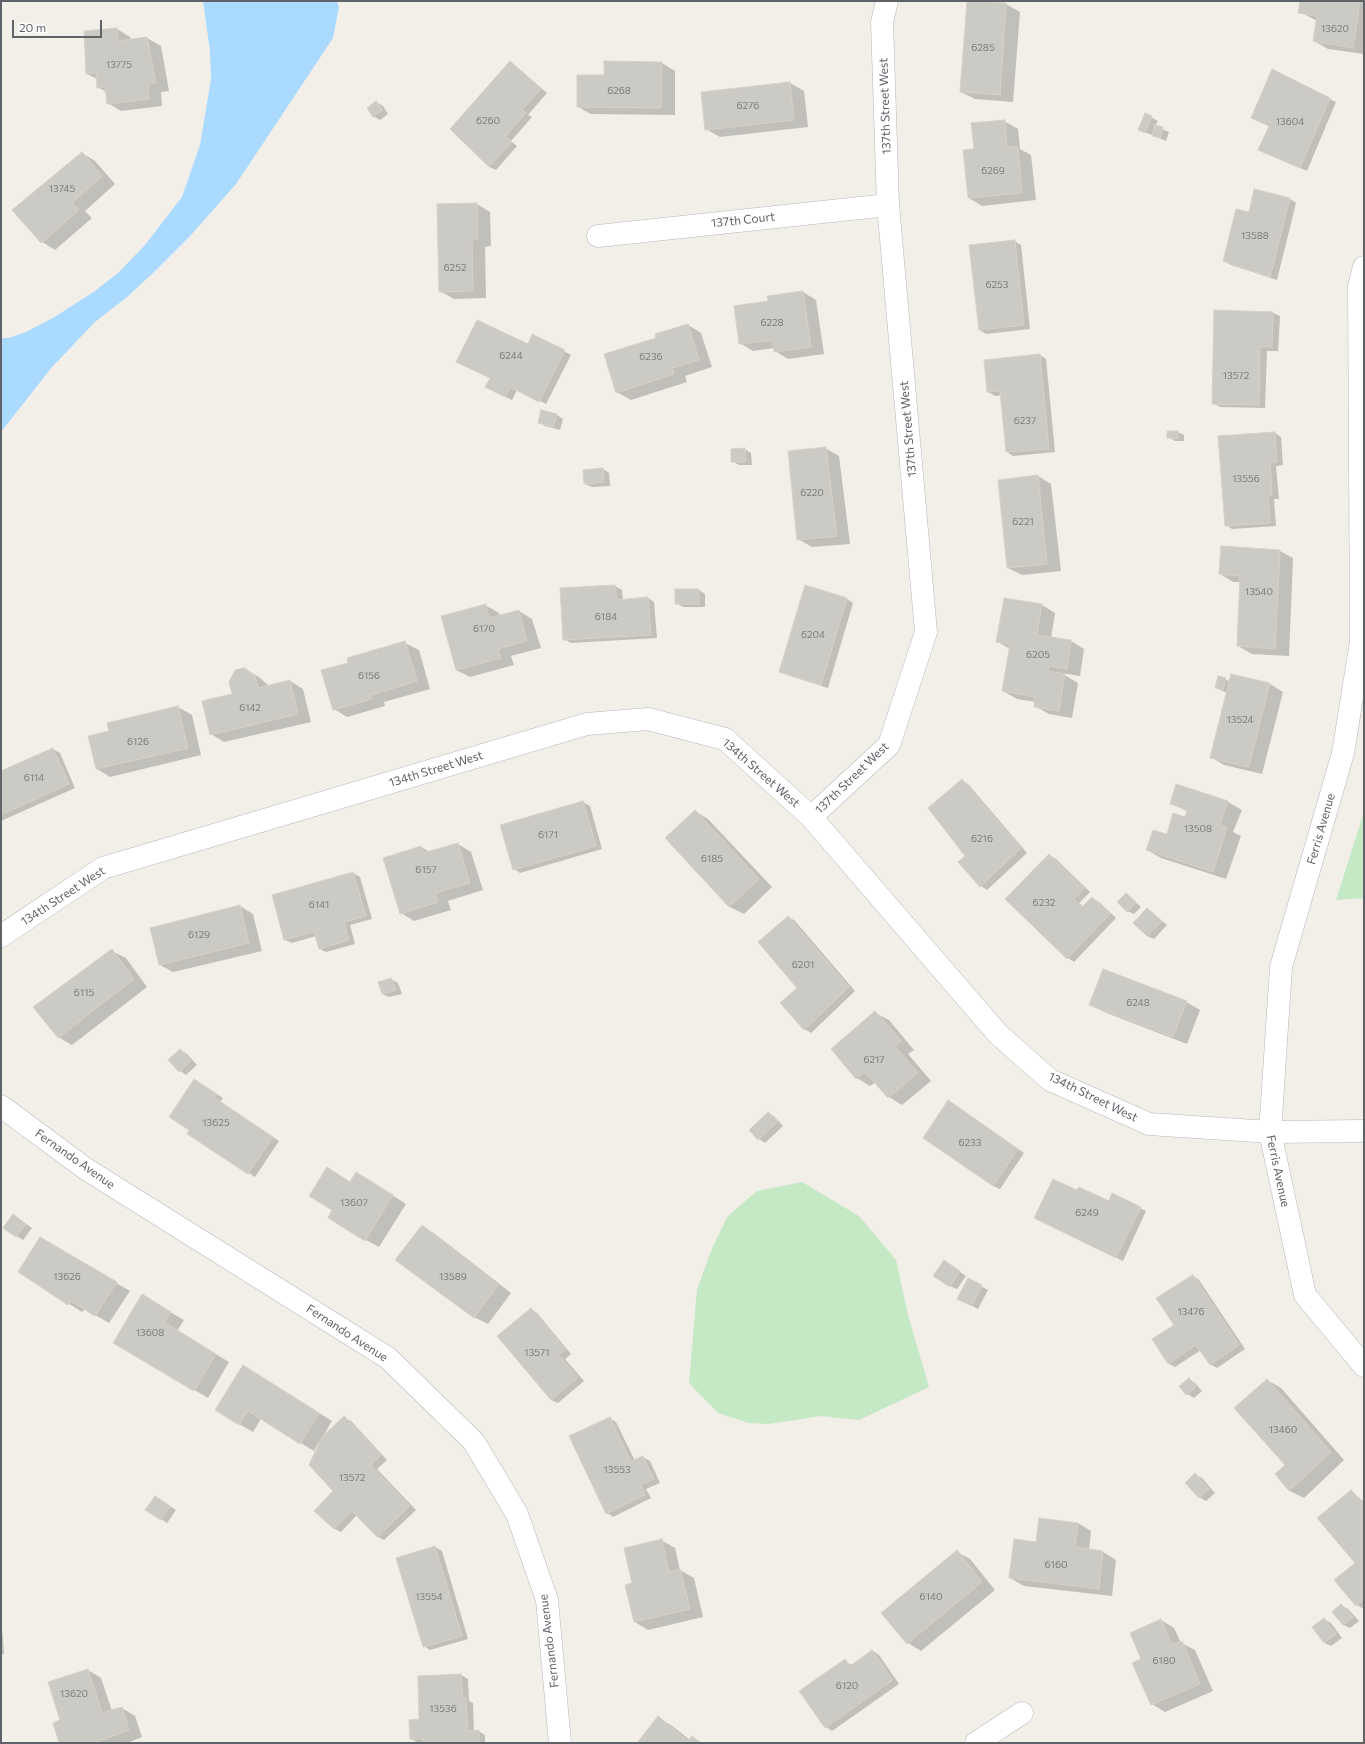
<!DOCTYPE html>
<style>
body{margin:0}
#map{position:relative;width:1365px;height:1744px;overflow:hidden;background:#f1efe8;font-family:Commissioner,sans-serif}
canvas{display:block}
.frame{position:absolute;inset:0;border:2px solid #5f6368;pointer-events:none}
.scale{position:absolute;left:12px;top:20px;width:90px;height:18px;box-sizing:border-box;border:2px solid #5f6368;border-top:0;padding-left:5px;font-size:12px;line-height:14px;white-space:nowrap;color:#5f6368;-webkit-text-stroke:3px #fff;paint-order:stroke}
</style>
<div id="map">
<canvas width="1365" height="1744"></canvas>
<div class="frame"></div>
<div class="scale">20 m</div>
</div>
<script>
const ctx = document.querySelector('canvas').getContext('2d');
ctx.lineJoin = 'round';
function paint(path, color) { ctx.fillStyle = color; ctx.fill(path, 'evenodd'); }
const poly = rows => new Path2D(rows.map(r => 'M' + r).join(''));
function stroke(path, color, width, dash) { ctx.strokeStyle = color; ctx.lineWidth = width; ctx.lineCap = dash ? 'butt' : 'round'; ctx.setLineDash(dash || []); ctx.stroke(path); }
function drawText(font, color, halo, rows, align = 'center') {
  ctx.font = font + ' Commissioner,sans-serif'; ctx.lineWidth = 4; ctx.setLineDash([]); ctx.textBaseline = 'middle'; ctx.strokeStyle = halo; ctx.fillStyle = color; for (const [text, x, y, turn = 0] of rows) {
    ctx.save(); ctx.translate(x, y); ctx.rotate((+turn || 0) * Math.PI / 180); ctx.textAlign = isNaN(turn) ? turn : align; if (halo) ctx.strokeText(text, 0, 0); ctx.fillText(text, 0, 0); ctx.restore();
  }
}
paint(poly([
 [1364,812,1364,898,1336,900],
 [802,1182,859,1216,896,1260,908,1315,929,1387,859,1420,821,1416,769,1424,749,1423,718,1413,689,1383,697,1290,711,1251,727,1217,757,1191]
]), '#c5e8c5');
paint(poly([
 [203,1,337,1,339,7,333,38,236,184,191,235,153,273,127,297,95,322,52,367,1,432,1,338,9,338,26,332,53,318,95,291,118,273,145,245,182,197,200,145,211,79,210,51]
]), '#aadaff');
paint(poly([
 [968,1,1006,4,1020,12,1013,102,975,99,961,92],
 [1301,1,1364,1,1364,54,1328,49,1314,41,1317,21,1300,12],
 [117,29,130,37,131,40,147,38,161,46,169,91,161,92,162,106,121,111,108,103,106,92,98,87,97,79,87,74],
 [510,62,516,66,547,93,528,115,532,117,511,141,517,146,496,170,489,167,451,129],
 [662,63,675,71,675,115,591,114,578,107,605,76],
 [1272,71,1336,102,1307,171,1266,153,1270,126],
 [790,83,804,91,808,127,720,137,706,129],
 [376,102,383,106,388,114,380,120,373,116],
 [1151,117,1158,121,1155,126,1169,132,1166,141,1140,130],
 [1004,121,1018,129,1020,149,1031,155,1036,200,982,206,969,198,975,150],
 [82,153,95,161,115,184,85,211,92,218,55,250,42,242],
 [1290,199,1296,203,1277,280,1231,265,1224,261,1250,213],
 [477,204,490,212,491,246,485,247,486,298,454,299,440,291],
 [1014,241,1021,245,1030,329,986,334,980,330],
 [803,292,816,300,824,354,788,359,775,351,774,348,753,351,740,343,769,302],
 [1215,311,1273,313,1280,316,1278,351,1267,351,1265,408,1220,407,1213,403],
 [688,325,701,333,712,367,685,376,687,382,631,400,617,392,657,338],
 [533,335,571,355,546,404,517,390,512,400,493,391,528,346],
 [1040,355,1046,359,1055,452,1013,456,1007,452,1002,395,995,396,988,392],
 [557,415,563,419,560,430,545,426,539,422],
 [1178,432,1184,435,1184,441,1175,441,1168,437],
 [1275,433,1281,437,1283,465,1276,466,1279,499,1274,499,1276,526,1232,529,1226,525],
 [825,448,839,456,850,544,812,547,798,539],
 [745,449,751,453,752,465,739,465,732,461],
 [603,469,609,473,610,486,592,487,585,484],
 [1038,476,1051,484,1061,571,1022,575,1008,568],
 [1280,551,1293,558,1289,656,1252,654,1238,646,1241,582,1233,582,1220,574],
 [615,586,622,590,623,600,648,598,654,602,657,638,571,643,564,639],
 [806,586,847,599,853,603,828,688,787,675,780,672],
 [699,590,705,594,705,607,683,607,676,603],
 [1004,599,1042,605,1055,613,1051,638,1071,641,1084,649,1080,676,1061,673,1078,683,1072,718,1049,714,1035,706,1036,702,1017,699,1003,691,1010,649,998,642],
 [485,605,499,613,500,616,519,611,532,619,541,648,511,656,514,665,470,677,456,670],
 [405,643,419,650,430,689,384,702,385,706,347,717,334,709],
 [245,669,259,677,269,686,290,681,303,689,311,722,224,742,211,734,233,695],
 [1219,678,1230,681,1270,684,1283,692,1262,774,1224,765,1211,757,1227,693,1216,688],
 [178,707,192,715,201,755,110,777,97,769,110,731],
 [53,749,60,753,75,788,1,821,1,772],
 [962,781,968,784,1027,853,987,890,981,886],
 [1177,786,1228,802,1242,810,1233,832,1241,836,1226,879,1161,858,1147,850,1167,835,1186,818,1188,812,1171,803],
 [583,802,590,806,602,849,520,873,514,869],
 [695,811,708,819,772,887,744,914,730,907,666,838],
 [458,844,471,852,483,890,448,901,451,910,414,921,401,913,421,847,430,852],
 [1049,855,1056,859,1090,892,1079,903,1084,907,1092,898,1099,902,1116,918,1074,962,1068,958],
 [353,873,360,877,372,919,350,925,355,944,326,952,320,949,316,936,292,943,285,940],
 [1126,894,1141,907,1134,914,1127,911],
 [240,906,253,914,262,951,173,972,160,965],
 [1147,909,1167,925,1154,939,1147,936],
 [789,917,795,921,855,991,811,1033,804,1029],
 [112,951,126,958,147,987,72,1045,58,1037],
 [391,979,398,983,402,994,389,997,382,994],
 [1186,1002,1200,1010,1187,1044,1104,1012,1090,1005],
 [875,1013,889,1020,914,1050,908,1054,931,1081,902,1105,889,1097,876,1082,870,1086,857,1078],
 [180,1050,187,1054,197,1065,186,1075,180,1071,169,1060],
 [201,1084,223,1098,220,1102,279,1141,255,1177,189,1134],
 [955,1105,1024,1153,1000,1189,993,1186],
 [768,1113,775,1117,783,1126,765,1143,759,1139],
 [370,1181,406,1204,379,1247,366,1240,351,1183],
 [1078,1191,1109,1202,1140,1208,1146,1211,1123,1261,1035,1218],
 [19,1219,32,1228,23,1240,4,1228],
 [422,1226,435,1234,511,1293,488,1324,474,1317],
 [40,1239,130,1291,109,1323,85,1309,82,1312,19,1272],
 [950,1265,966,1276,957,1289,950,1286],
 [1193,1276,1199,1280,1245,1349,1217,1368,1210,1364,1201,1350,1175,1367,1168,1363,1175,1325],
 [969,1279,988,1290,978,1309,965,1302],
 [142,1296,184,1320,177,1331,229,1362,208,1398,114,1343],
 [531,1309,537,1313,571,1354,565,1359,584,1381,558,1403,551,1400],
 [257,1374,332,1421,322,1438,344,1418,351,1421,387,1460,377,1469,416,1510,384,1540,378,1537,357,1515,341,1532,335,1529,316,1511,334,1491,320,1443,319,1442,314,1451,261,1419,253,1432,239,1424],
 [1189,1379,1195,1383,1202,1391,1194,1398,1187,1394,1181,1386],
 [1267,1380,1281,1388,1344,1460,1304,1498,1290,1491,1276,1474,1286,1465],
 [610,1418,616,1422,635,1461,643,1457,650,1461,660,1483,646,1489,651,1498,613,1517,607,1513],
 [1195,1475,1202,1478,1215,1493,1206,1501,1199,1497],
 [1351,1491,1364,1502,1364,1609,1357,1605,1356,1563],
 [162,1501,176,1510,167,1523,161,1519],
 [1078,1523,1091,1531,1089,1550,1103,1552,1116,1560,1112,1596,1024,1586,1010,1578,1036,1543],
 [661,1540,675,1548,680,1570,694,1578,703,1617,648,1630,635,1622,633,1584],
 [435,1547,442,1551,468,1639,430,1650,424,1646],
 [957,1552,970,1559,995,1590,921,1651,908,1643],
 [1341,1605,1348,1609,1359,1621,1350,1628,1344,1625,1333,1613],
 [1,1614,4,1654,1,1654],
 [1324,1619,1331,1623,1342,1638,1331,1646,1325,1643,1313,1627],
 [1161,1620,1174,1628,1181,1643,1195,1650,1213,1691,1165,1712,1152,1704,1142,1660],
 [873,1651,879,1655,899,1684,832,1731,826,1727,845,1661,852,1665],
 [88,1670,101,1678,112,1711,122,1708,135,1716,142,1737,127,1743,60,1743],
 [461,1675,468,1679,469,1701,473,1703,474,1732,478,1731,485,1735,485,1743,424,1743,417,1742,411,1739,420,1720],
 [658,1718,671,1725,690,1740,692,1737,702,1743,638,1743]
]), '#0003');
const building = poly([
 [967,1,1006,3,1000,95,960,92,967,1],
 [1300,1,1360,1,1353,48,1313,41,1317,16,1298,13,1300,1],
 [117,28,118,41,147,37,156,83,148,84,149,99,107,104,105,87,97,88,96,73,86,74,84,31,117,28],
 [510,61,541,89,522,110,526,113,506,136,512,142,489,167,450,129,510,61],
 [604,61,662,62,661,108,577,107,577,75,604,75,604,61],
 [1272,69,1330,98,1300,168,1258,150,1269,126,1251,118,1272,69],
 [790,82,794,120,705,130,701,92,790,82],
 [376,101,383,110,373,117,367,108,376,101],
 [1145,113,1152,116,1145,133,1138,130,1145,113],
 [1005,120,1007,147,1018,147,1022,193,968,198,963,150,974,149,971,123,1005,120],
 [1155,125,1163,127,1160,138,1152,136,1155,125],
 [82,152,102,176,72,203,79,210,41,243,12,210,82,152],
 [1254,189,1290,198,1270,277,1223,261,1236,209,1249,212,1254,189],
 [477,203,478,239,472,239,473,291,439,292,437,204,477,203],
 [1015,240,1024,325,979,330,969,245,1015,240],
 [803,291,811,347,774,352,772,340,739,344,734,306,768,301,767,296,803,291],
 [1214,310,1273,312,1272,347,1260,347,1259,405,1212,404,1214,310],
 [477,320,528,344,532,334,565,350,539,402,510,387,505,397,485,387,490,378,456,362,477,320],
 [688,324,699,360,672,368,674,374,616,393,604,354,656,338,655,334,688,324],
 [1040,354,1049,449,1006,452,1000,391,987,392,984,360,1040,354],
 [541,410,557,414,554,427,538,423,541,410],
 [1167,431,1178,431,1178,438,1167,438,1167,431],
 [1275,432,1277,462,1270,462,1272,495,1268,496,1270,523,1225,526,1218,436,1275,432],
 [826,447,837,536,797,540,788,451,826,447],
 [745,448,746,462,731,462,731,449,745,448],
 [603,468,604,482,584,484,583,470,603,468],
 [1038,475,1047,564,1007,568,998,480,1038,475],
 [1221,546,1280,550,1275,649,1237,646,1240,576,1219,574,1221,546],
 [615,585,617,600,648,597,651,635,563,640,560,588,615,585],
 [805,585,847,598,821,685,779,672,805,585],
 [675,589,699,589,699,604,675,604,675,589],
 [1004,598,1042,604,1037,635,1071,640,1067,669,1049,666,1048,671,1065,674,1059,711,1034,707,1035,697,1002,691,1010,644,996,642,1004,598],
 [486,604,489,618,519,610,527,641,498,649,501,658,456,670,441,616,486,604],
 [405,641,417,681,371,695,372,699,333,710,321,670,348,663,347,658,405,641],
 [245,668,255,676,258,688,290,680,298,714,210,735,202,701,232,694,229,682,235,670,245,668],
 [1231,674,1270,683,1249,767,1210,758,1231,674],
 [1218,676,1226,678,1223,690,1215,688,1218,676],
 [178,706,188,748,96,769,88,736,109,731,107,723,178,706],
 [53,748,69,784,1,815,1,771,53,748],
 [962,779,1021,848,980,887,958,862,965,856,928,808,962,779],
 [1176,784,1228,801,1220,825,1227,828,1213,872,1146,850,1153,830,1167,834,1173,813,1185,817,1187,810,1170,804,1176,784],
 [583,801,596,846,513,870,500,825,583,801],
 [695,810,759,879,729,907,665,838,695,810],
 [458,843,470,883,435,893,438,902,400,914,383,858,421,846,423,853,458,843],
 [1049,854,1084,888,1074,899,1082,907,1092,897,1110,914,1067,959,1005,899,1049,854],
 [353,872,366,916,344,922,349,940,319,949,314,932,284,940,272,895,353,872],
 [1126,893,1136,902,1127,912,1117,902,1126,893],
 [240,905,249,943,159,965,150,928,240,905],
 [1147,908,1162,921,1147,936,1133,923,1147,908],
 [788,916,849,987,804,1030,780,1003,797,988,758,942,788,916],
 [112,949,134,979,58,1038,33,1007,112,949],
 [1103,969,1187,1001,1173,1037,1089,1005,1103,969],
 [391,978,396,990,382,994,378,982,391,978],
 [875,1011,901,1041,895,1046,918,1073,888,1098,865,1072,856,1079,831,1049,875,1011],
 [180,1049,191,1061,179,1072,168,1060,180,1049],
 [194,1079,217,1094,215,1098,273,1137,248,1174,187,1134,189,1130,169,1117,194,1079],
 [948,1100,1018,1149,993,1186,923,1138,948,1100],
 [768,1112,778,1121,758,1140,749,1130,768,1112],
 [327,1167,350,1182,356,1172,393,1195,365,1241,328,1218,332,1210,309,1196,327,1167],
 [1053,1179,1077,1190,1079,1187,1109,1201,1112,1193,1141,1207,1116,1258,1034,1218,1053,1179],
 [13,1214,26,1224,16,1237,3,1228,13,1214],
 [422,1225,498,1285,474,1318,395,1260,422,1225],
 [40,1237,117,1282,95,1316,71,1301,68,1305,18,1272,40,1237],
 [944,1260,960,1271,950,1287,933,1276,944,1260],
 [1193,1275,1239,1345,1210,1365,1196,1345,1168,1364,1152,1339,1174,1325,1156,1298,1193,1275],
 [968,1278,982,1285,972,1306,957,1299,968,1278],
 [142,1294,171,1312,164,1322,216,1354,194,1391,113,1343,142,1294],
 [531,1308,566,1350,559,1355,578,1377,551,1400,497,1336,531,1308],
 [243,1365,319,1413,300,1444,248,1411,239,1425,215,1410,243,1365],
 [1189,1378,1196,1387,1186,1395,1179,1386,1189,1378],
 [1267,1379,1331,1452,1289,1491,1275,1474,1285,1465,1234,1408,1267,1379],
 [344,1416,381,1455,371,1465,410,1506,377,1537,352,1511,334,1529,314,1511,333,1491,309,1465,322,1437,344,1416],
 [610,1417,631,1461,643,1456,654,1479,641,1485,645,1495,606,1514,569,1436,610,1417],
 [1195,1473,1209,1489,1199,1498,1185,1483,1195,1473],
 [1351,1490,1364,1504,1364,1599,1356,1606,1334,1580,1355,1563,1317,1518,1351,1490],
 [155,1496,170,1506,161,1520,145,1510,155,1496],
 [1039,1518,1078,1523,1075,1547,1103,1551,1099,1589,1009,1578,1014,1539,1036,1542,1039,1518],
 [662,1539,669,1572,680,1569,690,1609,634,1622,625,1585,632,1583,624,1548,662,1539],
 [435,1546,462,1636,423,1647,396,1558,435,1546],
 [957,1550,982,1582,907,1644,881,1613,957,1550],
 [1341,1604,1353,1617,1343,1625,1332,1612,1341,1604],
 [1324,1618,1336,1634,1324,1643,1312,1627,1324,1618],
 [1161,1619,1172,1645,1182,1641,1200,1684,1151,1705,1132,1663,1141,1659,1130,1633,1161,1619],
 [872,1650,893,1680,825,1728,799,1691,845,1659,850,1666,872,1650],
 [88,1669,102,1713,122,1707,129,1730,94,1743,59,1743,53,1723,60,1720,48,1682,88,1669],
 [461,1674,463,1698,466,1698,468,1731,479,1730,479,1743,423,1743,423,1739,410,1739,409,1720,419,1719,418,1676,461,1674],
 [658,1716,688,1741,692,1736,701,1743,637,1743,658,1716]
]);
paint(building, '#cccac5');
stroke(building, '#d6d1c6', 1);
const minor = poly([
 [598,236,888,205],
 [1364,267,1359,286,1361,642,1343,753,1281,967,1270,1132,1305,1295,1364,1366],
 [811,817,889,745,926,632,888,205,882,22,887,1],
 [1,936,103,868,587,724,648,719,725,739,811,817,998,1034,1050,1080,1149,1124,1270,1132,1364,1131],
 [1,1106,86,1169,388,1358,474,1442,517,1514,547,1600,560,1743],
 [976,1743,1022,1713]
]);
stroke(minor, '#b5b8bc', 23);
stroke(minor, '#fff', 22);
drawText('10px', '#7a7d7f', null, [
 ["13620",1335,29],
 ["6285",983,48],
 ["13775",119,65],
 ["6268",619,91],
 ["6276",748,106],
 ["6260",488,121],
 ["13604",1290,122],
 ["6269",993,171],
 ["13745",62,189],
 ["13588",1255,236],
 ["6252",455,268],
 ["6253",997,285],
 ["6228",772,323],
 ["6244",511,356],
 ["6236",651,357],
 ["13572",1236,376],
 ["6237",1025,421],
 ["13556",1246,479],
 ["6220",812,493],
 ["6221",1023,522],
 ["13540",1259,592],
 ["6184",606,617],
 ["6170",484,629],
 ["6204",813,635],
 ["6205",1038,655],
 ["6156",369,676],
 ["6142",250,708],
 ["13524",1240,720],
 ["6126",138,742],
 ["6114",34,778],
 ["13508",1198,829],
 ["6171",548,835],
 ["6216",982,839],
 ["6185",712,859],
 ["6157",426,870],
 ["6232",1044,903],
 ["6141",319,905],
 ["6129",199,935],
 ["6201",803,965],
 ["6115",84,993],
 ["6248",1138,1003],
 ["6217",874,1060],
 ["13625",216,1123],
 ["6233",970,1143],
 ["13607",354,1203],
 ["6249",1087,1213],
 ["13626",67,1277],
 ["13589",453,1277],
 ["13476",1191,1312],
 ["13608",150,1333],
 ["13571",537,1353],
 ["13460",1283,1430],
 ["13553",617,1470],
 ["13572",352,1478],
 ["6160",1056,1565],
 ["13554",429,1597],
 ["6140",931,1597],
 ["6180",1164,1661],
 ["6120",847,1686],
 ["13620",74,1694],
 ["13536",443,1709]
]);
drawText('12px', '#5f6368', '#fff', [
 ["137th Street West",885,106,-92],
 ["137th Court",743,220,-6],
 ["137th Street West",908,429,-95],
 ["134th Street West",436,769,-17],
 ["134th Street West",761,773,41],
 ["137th Street West",852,778,-44],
 ["Ferris Avenue",1321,829,-74],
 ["134th Street West",63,896,-33],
 ["134th Street West",1093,1097,26],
 ["Fernando Avenue",75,1159,35],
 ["Ferris Avenue",1278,1171,78],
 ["Fernando Avenue",347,1333,33],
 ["Fernando Avenue",549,1641,-97]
]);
</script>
